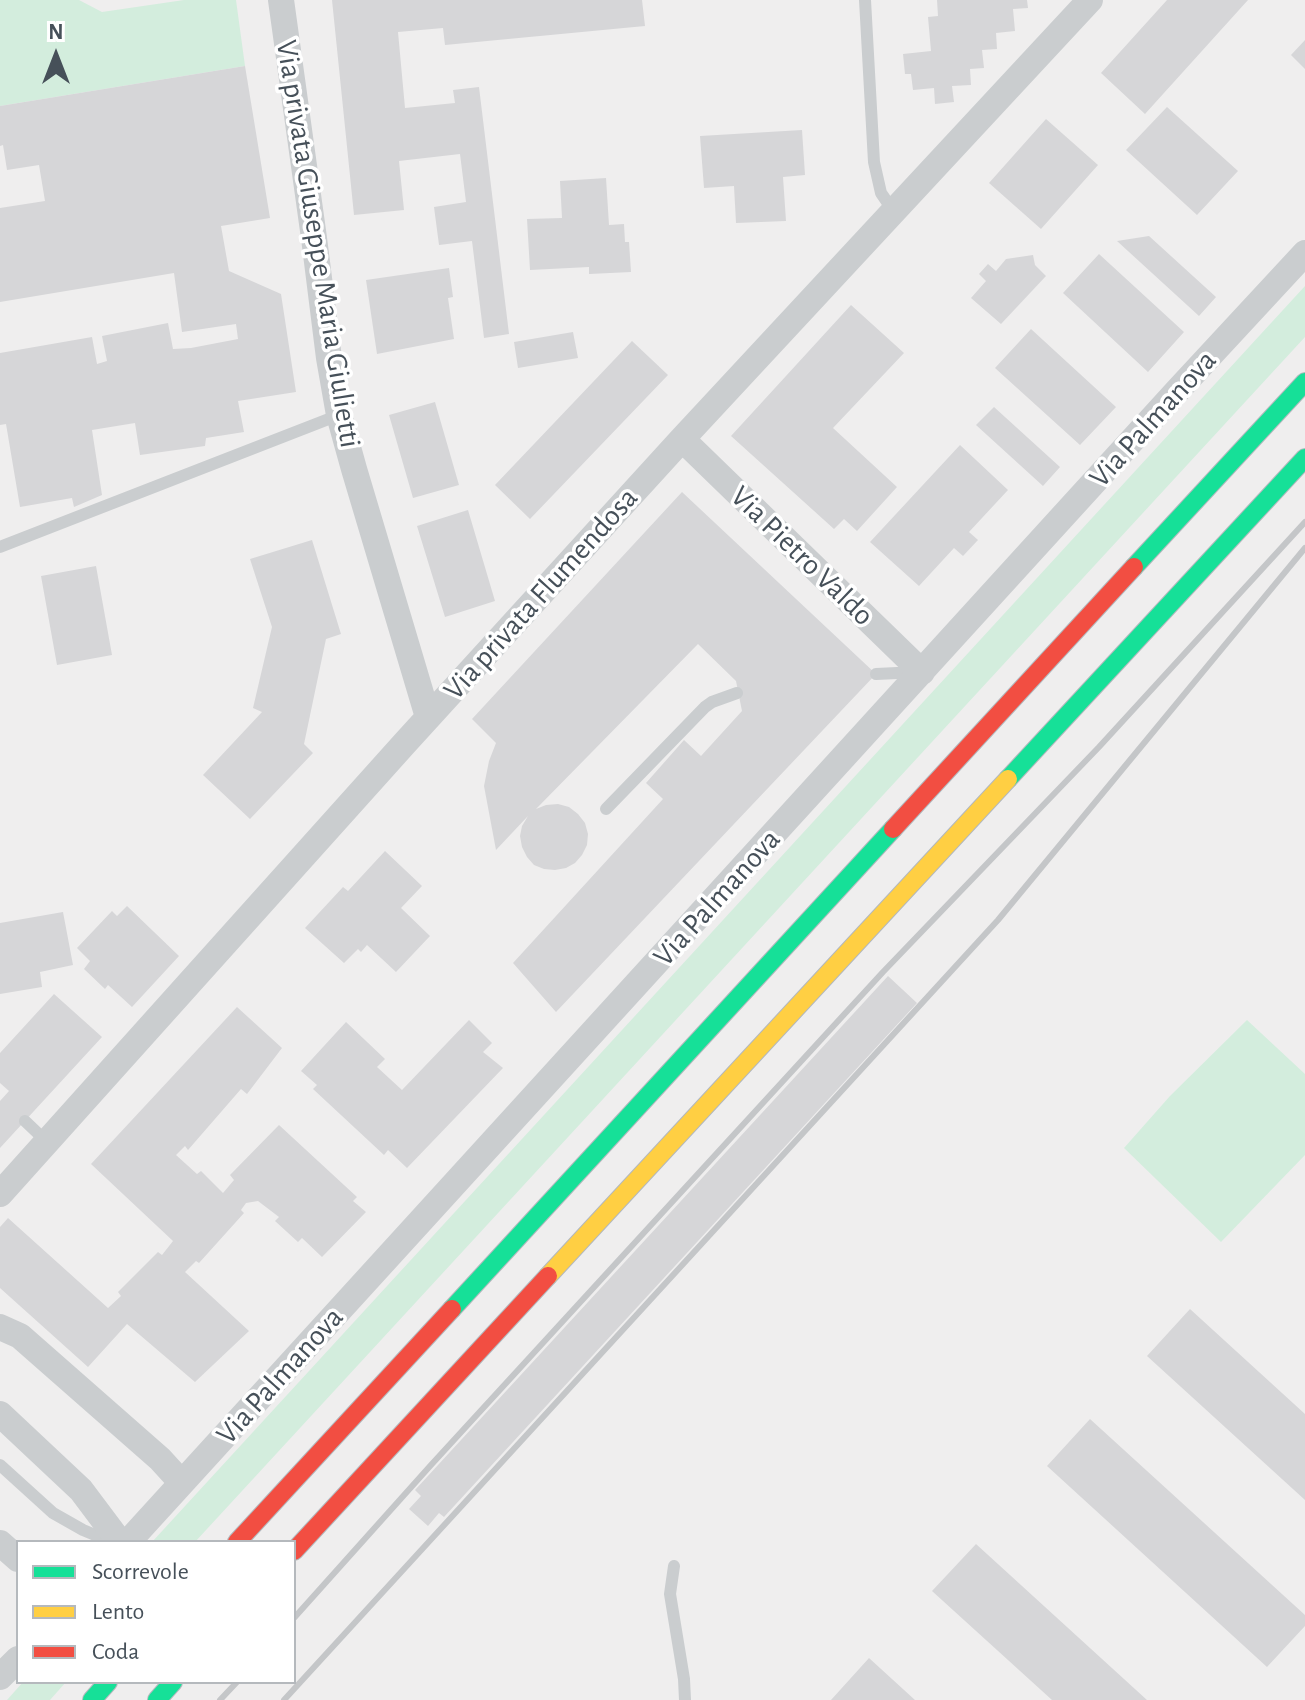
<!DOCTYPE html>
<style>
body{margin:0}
#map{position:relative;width:1305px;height:1700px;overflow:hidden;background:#efeeee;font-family:"Alegreya Sans",sans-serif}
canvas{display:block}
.legend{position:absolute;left:16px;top:1540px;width:280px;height:144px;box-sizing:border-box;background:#fff;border:2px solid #b5b9bd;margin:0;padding:10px 14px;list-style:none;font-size:24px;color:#465059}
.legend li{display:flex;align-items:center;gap:16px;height:40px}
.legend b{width:40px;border:2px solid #b5b9bd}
.north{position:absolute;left:16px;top:16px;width:80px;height:80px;-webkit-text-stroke:6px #fff;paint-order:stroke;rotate:0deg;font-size:22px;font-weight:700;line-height:32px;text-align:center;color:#465059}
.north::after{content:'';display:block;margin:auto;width:28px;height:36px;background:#465059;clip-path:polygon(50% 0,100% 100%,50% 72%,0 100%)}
</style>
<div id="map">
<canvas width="1305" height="1700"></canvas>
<ul class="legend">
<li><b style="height:10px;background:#16e098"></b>Scorrevole</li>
<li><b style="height:10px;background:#ffcf43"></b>Lento</li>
<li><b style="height:10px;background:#f24e42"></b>Coda</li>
</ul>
<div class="north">N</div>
</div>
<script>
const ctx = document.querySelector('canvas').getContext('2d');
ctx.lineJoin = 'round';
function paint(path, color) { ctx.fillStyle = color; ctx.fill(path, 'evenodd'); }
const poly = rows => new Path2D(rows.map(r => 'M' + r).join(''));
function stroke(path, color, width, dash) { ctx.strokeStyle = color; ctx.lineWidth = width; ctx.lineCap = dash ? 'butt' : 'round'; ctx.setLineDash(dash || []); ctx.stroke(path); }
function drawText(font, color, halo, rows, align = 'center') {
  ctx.font = font + ' "Alegreya Sans",sans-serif'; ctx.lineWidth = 7; ctx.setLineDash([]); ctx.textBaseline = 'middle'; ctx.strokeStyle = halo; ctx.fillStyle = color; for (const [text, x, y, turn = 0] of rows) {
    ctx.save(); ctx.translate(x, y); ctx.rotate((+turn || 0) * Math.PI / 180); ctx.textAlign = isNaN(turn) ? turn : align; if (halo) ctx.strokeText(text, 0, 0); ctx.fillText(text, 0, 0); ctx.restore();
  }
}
paint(poly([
 [0,0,79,0,102,12,184,0,236,0,245,66,0,106],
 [1305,286,1305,337,195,1542,152,1542],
 [1247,1020,1305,1074,1305,1155,1221,1242,1124,1148,1170,1096],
 [23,1682,66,1682,50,1700,7,1700]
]), '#d3eddd');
paint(poly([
 [332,0,642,0,645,26,445,45,443,28,398,32,405,108,455,103,453,90,479,87,509,334,484,338,472,241,439,245,434,207,466,202,460,154,399,161,404,210,354,215],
 [937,0,1027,0,1028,8,1013,9,1015,31,996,33,997,49,982,50,984,68,970,69,971,85,952,86,954,102,935,104,934,88,913,90,911,74,905,74,903,54,931,51,928,17,938,16],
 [1167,0,1248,0,1145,114,1101,73],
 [1305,40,1305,69,1291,55],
 [245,66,270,218,221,226,229,271,281,294,296,392,238,401,244,432,206,438,205,446,140,455,135,423,92,430,102,495,74,507,72,498,20,507,6,424,0,425,0,353,92,337,97,364,107,361,102,336,168,323,173,349,191,348,238,339,236,324,182,332,174,273,0,302,0,208,45,201,39,165,7,170,3,145,0,146,0,106],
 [1167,107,1238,171,1197,215,1126,150],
 [1046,119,1098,165,1041,229,989,183],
 [802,130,805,175,783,177,786,221,736,223,734,186,704,188,700,136],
 [606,178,609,225,624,224,625,242,629,242,631,272,589,274,589,267,530,270,527,219,562,218,560,181],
 [1149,236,1216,297,1199,316,1117,241],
 [1099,254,1184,332,1148,372,1063,293],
 [1033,255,1035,265,1046,276,1001,324,971,298,986,281,979,274,988,264,996,271,1006,259],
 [449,268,453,297,448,298,454,339,377,354,366,280],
 [851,305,904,353,833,428,897,487,857,531,844,519,834,529,731,436],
 [1031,329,1116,407,1080,445,995,368],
 [573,332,578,358,518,368,514,342],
 [632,341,668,375,530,519,495,485],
 [435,402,459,485,413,498,389,415],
 [994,407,1060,467,1043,486,976,425],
 [960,445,1008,490,969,532,978,540,963,556,954,548,919,586,870,542],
 [682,492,876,674,556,1012,513,963,663,799,646,783,684,740,701,756,742,711,736,681,698,644,536,809,546,805,558,804,569,807,578,814,585,823,588,834,587,845,582,855,575,863,566,868,555,870,544,869,534,865,527,857,522,847,520,836,522,826,528,816,496,850,484,786,489,761,496,743,472,719],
 [468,510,495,601,445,617,417,526],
 [312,540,341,634,326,639,304,744,313,753,250,819,203,775,262,712,253,708,272,627,250,559],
 [96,566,112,655,57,665,41,576],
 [385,851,422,886,401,908,430,936,396,972,367,945,361,952,358,949,344,963,305,928,343,887,348,891],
 [127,906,179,956,132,1007,108,985,105,989,84,969,90,961,77,948,112,911,117,916],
 [63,912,73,965,40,972,42,987,0,994,0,923],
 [888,976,917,1003,444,1517,439,1513,428,1526,409,1509,421,1496,415,1490],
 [54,994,102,1037,0,1148,0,1101,9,1091,0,1083,0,1053],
 [237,1007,282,1048,247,1094,241,1089,188,1150,185,1146,176,1155,197,1174,201,1171,223,1193,234,1180,230,1175,279,1125,357,1197,353,1201,366,1212,322,1257,302,1238,298,1242,275,1221,279,1217,258,1201,246,1203,241,1210,244,1213,199,1263,196,1261,185,1272,249,1331,195,1382,127,1324,88,1367,0,1288,0,1227,8,1218,108,1308,121,1296,118,1292,158,1252,162,1255,173,1241,91,1164],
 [469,1020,492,1043,483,1052,503,1068,407,1168,388,1150,384,1155,313,1089,317,1085,301,1071,346,1022,385,1059,377,1067,402,1090],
 [1190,1309,1305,1414,1305,1500,1147,1356],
 [1090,1419,1305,1615,1305,1626,1267,1667,1047,1466],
 [976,1544,1147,1700,1052,1700,932,1591],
 [869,1658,915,1700,831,1700]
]), '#d6d6d8');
const fast = poly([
 [1134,567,1305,382],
 [1008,779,1305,458],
 [452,1309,893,829],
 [92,1700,108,1682],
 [157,1700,173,1682]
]);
const slow = poly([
 [548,1276,1008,779]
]);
const jam = poly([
 [893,829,1134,567],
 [237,1542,452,1309],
 [294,1551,548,1276]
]);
stroke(fast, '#b3b8bd', 20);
stroke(slow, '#b3b8bd', 20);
stroke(jam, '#b3b8bd', 20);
stroke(poly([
 [865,0,874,162,881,193,894,212],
 [0,547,339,415],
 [876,674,919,672],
 [606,809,705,707,712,702,737,693],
 [25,1121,47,1142],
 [0,1465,53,1513,83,1530,112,1542],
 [674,1566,670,1594,684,1679,685,1700]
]), '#cacdcf', 12);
stroke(poly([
 [281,0,314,238,329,358,339,415,354,469,428,717],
 [682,439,922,672],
 [0,1194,404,744,682,439,1090,0],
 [0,1327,20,1336,160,1459,181,1482],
 [0,1414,81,1490,120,1542],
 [128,1542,1178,390,1305,253],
 [0,1543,18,1559],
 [0,1677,18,1659]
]), '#cacdcf', 26);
stroke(fast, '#16e098', 18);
stroke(slow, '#ffcf43', 18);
stroke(jam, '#f24e42', 18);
stroke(poly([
 [294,1618,431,1465,883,972,1099,747,1305,522],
 [220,1700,237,1682],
 [284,1700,998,920,1305,548]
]), '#c4c6c8', 6);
drawText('30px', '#465059', '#fff', [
 ["Via privata Giuseppe Maria Giulietti",318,244,81],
 ["Via Palmanova",1153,419,-48],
 ["Via Pietro Valdo",802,556,44],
 ["Via privata Flumendosa",541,594,-48],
 ["Via Palmanova",717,898,-48],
 ["Via Palmanova",280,1376,-48]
]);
</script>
